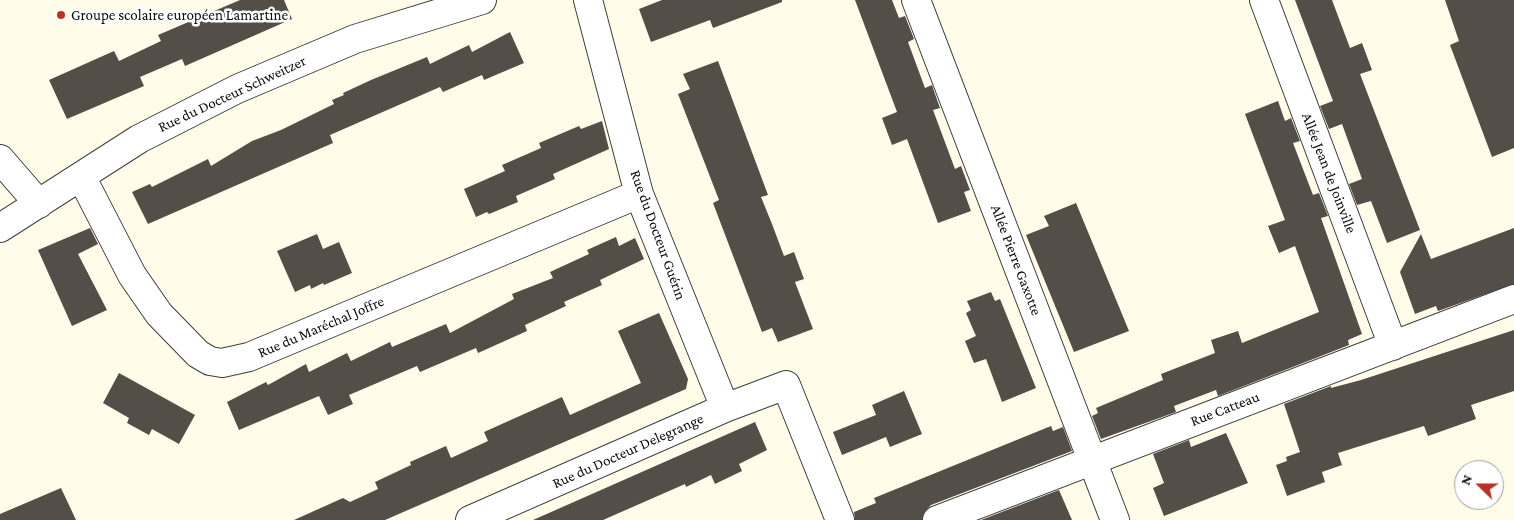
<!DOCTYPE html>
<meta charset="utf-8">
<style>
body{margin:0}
#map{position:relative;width:1514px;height:520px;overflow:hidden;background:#fffde9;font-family:"Crimson Pro",serif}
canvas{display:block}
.north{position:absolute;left:1454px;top:460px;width:50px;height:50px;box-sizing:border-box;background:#fff;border:1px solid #9d9d9d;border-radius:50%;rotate:292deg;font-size:14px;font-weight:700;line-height:20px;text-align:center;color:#0b0b0b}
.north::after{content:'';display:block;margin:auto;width:18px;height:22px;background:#b83326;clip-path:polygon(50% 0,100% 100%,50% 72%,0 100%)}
</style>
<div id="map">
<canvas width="1514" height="520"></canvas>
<div class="north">N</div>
</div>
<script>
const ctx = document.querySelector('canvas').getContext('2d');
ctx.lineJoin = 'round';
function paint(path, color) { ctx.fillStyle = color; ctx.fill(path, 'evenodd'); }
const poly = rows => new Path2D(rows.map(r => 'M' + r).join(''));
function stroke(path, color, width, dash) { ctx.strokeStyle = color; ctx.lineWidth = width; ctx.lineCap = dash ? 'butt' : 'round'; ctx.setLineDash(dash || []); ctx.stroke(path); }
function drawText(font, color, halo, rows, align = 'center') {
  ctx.font = font + ' "Crimson Pro",serif'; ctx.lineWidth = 5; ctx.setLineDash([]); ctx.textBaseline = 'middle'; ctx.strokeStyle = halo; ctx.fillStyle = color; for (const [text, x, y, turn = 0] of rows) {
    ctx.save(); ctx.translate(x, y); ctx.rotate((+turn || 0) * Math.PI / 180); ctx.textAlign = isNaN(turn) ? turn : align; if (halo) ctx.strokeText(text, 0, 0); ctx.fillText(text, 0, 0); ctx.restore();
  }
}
paint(poly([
 [240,0,284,0,292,19,185,66,182,59,140,77,144,86,67,119,49,80,114,51,119,61,161,41,158,35],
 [662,0,782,0,782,2,713,28,710,20,651,42,639,9],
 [855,0,892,0,899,18,905,16,914,39,908,42,925,88,932,85,935,94,940,108,933,110,955,169,961,166,970,190,964,192,971,211,938,223,907,139,892,145,882,118,897,112],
 [1295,0,1332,0,1350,48,1362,43,1372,70,1360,74,1420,230,1387,243,1371,201,1357,205,1349,184,1362,179,1342,124,1329,129,1320,106,1333,101],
 [1445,0,1514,0,1514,148,1492,157,1450,45,1459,41],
 [510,32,524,63,484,80,482,75,443,92,440,87,330,135,333,143,148,224,132,192,150,184,152,187,208,159,211,166,252,141,281,130,334,104,332,100,344,95,343,93,371,80,427,57,430,64,469,45,472,52],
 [718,61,768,195,761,197,772,224,784,256,794,252,804,279,795,282,813,329,778,342,772,328,762,332,713,203,719,200,678,94,690,89,683,74],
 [1278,101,1285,121,1291,118,1300,141,1293,143,1313,195,1319,193,1328,216,1321,218,1362,334,1348,340,1349,345,1321,356,1218,396,1216,390,1174,406,1176,412,1101,439,1092,416,1098,413,1096,408,1163,380,1161,374,1215,353,1211,340,1238,331,1242,343,1319,312,1295,246,1279,253,1268,226,1285,220,1245,114],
 [602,121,609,149,553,174,555,179,516,196,518,202,489,214,487,212,476,217,464,189,505,171,502,165,541,148,539,143,579,126,581,129],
 [1076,203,1129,331,1074,352,1026,235,1049,226,1044,216],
 [90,228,98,244,78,254,107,310,72,326,38,250],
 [1514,228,1514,284,1438,311,1436,306,1415,314,1400,272,1421,234,1431,259],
 [317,234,323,249,339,242,352,273,324,285,323,283,311,289,310,285,295,292,277,251],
 [616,237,619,246,635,238,644,259,600,280,602,285,564,302,566,306,525,325,527,331,478,353,476,348,420,372,417,366,349,395,353,404,328,415,319,396,239,430,227,402,266,382,268,385,306,364,309,372,347,353,351,361,390,342,392,347,446,324,450,333,514,299,512,294,553,278,550,272,589,254,587,250],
 [991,292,995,301,1000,299,1036,388,1002,402,986,359,974,363,965,341,976,336,966,313,971,310,967,301],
 [659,313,688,379,686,389,385,520,294,520,343,498,350,502,378,489,375,482,411,465,410,462,446,446,451,458,488,441,484,432,562,397,570,415,641,383,618,331],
 [1514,330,1514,391,1471,405,1476,419,1428,436,1424,426,1338,453,1342,465,1322,472,1325,482,1287,496,1276,465,1287,461,1286,457,1300,452,1284,404,1331,386,1331,388,1361,380],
 [119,373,195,415,179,444,152,429,149,435,127,423,129,418,103,403],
 [904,391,922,434,890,447,886,437,842,455,833,432,876,415,872,405],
 [755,422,767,450,739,464,742,471,715,484,711,475,686,487,685,484,603,520,533,520],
 [1051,426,1053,431,1063,427,1072,451,931,505,925,511,922,520,855,520,854,512,876,503,874,498],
 [1226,433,1248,483,1164,516,1153,488,1164,483,1153,454,1189,440,1191,447],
 [61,488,76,520,0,520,0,514],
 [1059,490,1072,520,981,520]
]), '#534e48');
const minor = poly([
 [588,0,639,194,725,408],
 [916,0,1115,520],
 [1264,0,1393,346],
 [0,159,39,204],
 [82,178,132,275,159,314,198,354,210,361,222,363,249,357,639,194],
 [0,228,139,139,237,89,355,39,482,0],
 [470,520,725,408,786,385,840,520],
 [937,520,1514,299]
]);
stroke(minor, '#3e3e3e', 30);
stroke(minor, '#fff', 28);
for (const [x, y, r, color] of [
 [61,15,5,"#b83326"]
]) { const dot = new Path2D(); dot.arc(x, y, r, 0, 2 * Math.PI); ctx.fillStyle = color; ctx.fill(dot); stroke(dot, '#fff', 2); }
drawText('15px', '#0b0b0b', '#fff', [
 ["Groupe scolaire européen Lamartine",71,15]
], 'left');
drawText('15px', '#0b0b0b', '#fff', [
 ["Rue du Docteur Schweitzer",232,94,-25],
 ["Allée Jean de Joinville",1329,173,69],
 ["Rue du Docteur Guérin",658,235,70],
 ["Allée Pierre Gaxotte",1016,260,69],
 ["Rue du Maréchal Joffre",321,327,-23],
 ["Rue Catteau",1225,409,-21],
 ["Rue du Docteur Delegrange",628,451,-24]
]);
</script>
